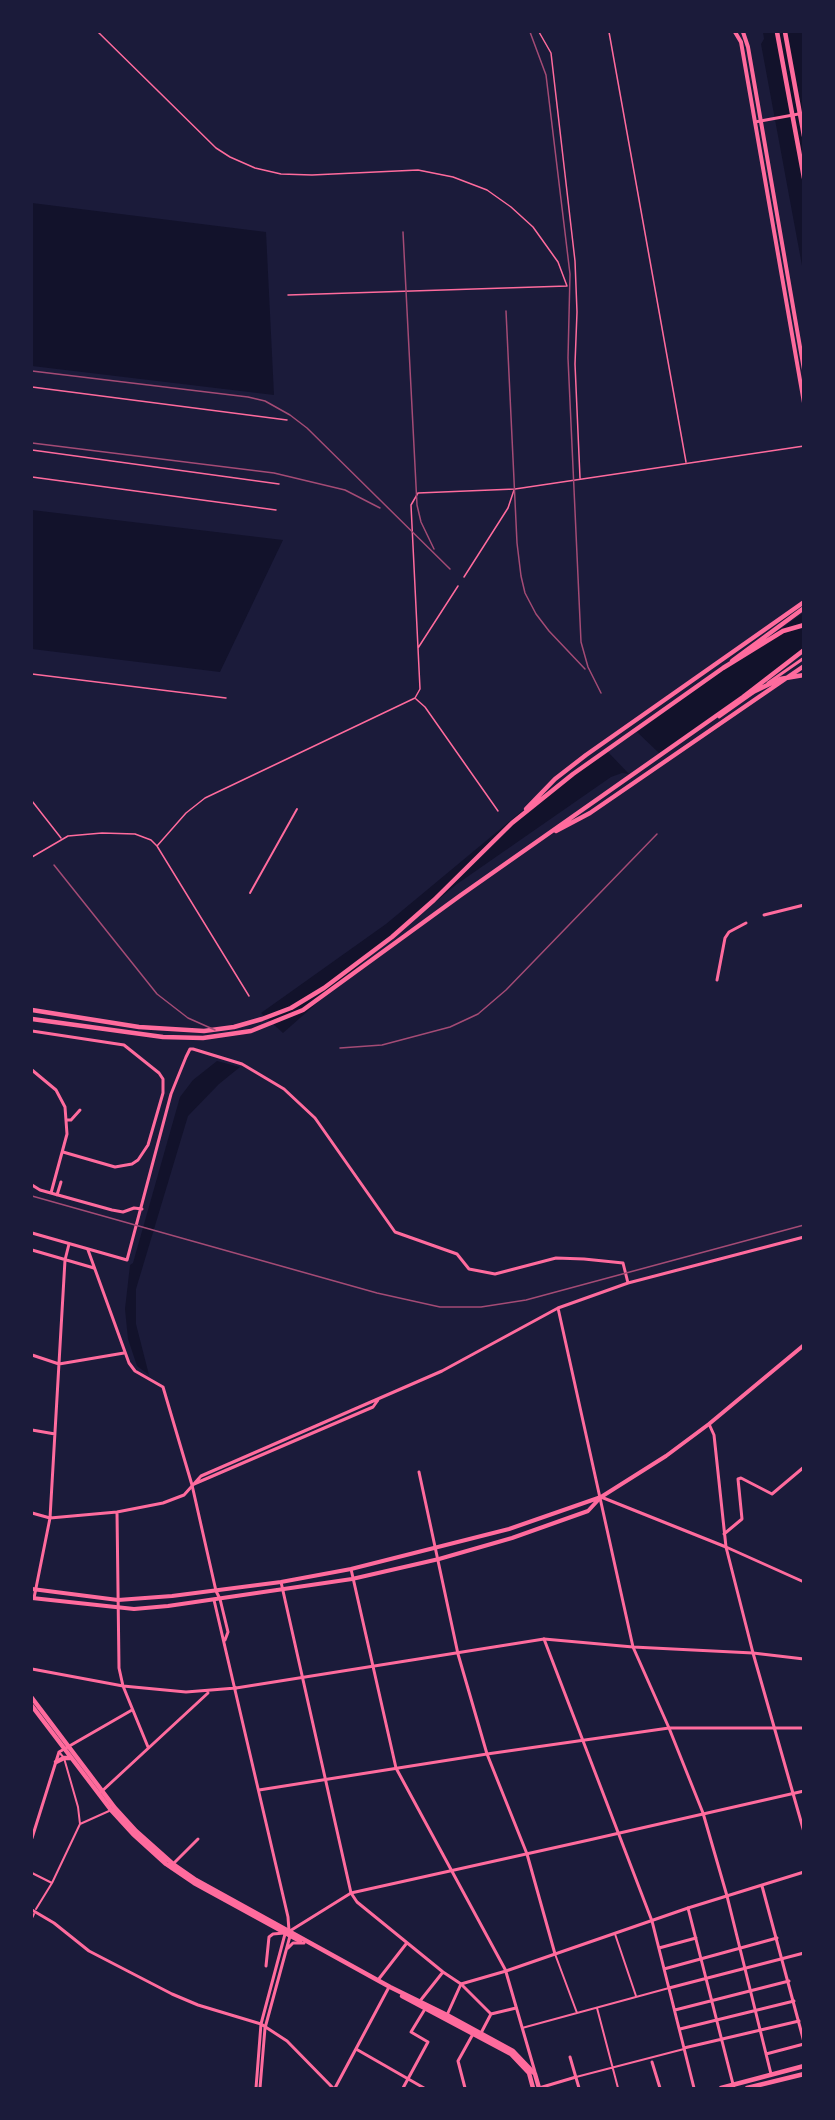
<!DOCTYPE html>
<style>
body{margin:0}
#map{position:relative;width:835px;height:2120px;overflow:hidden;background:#1b1b3a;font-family:"PT Serif",serif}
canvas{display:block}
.frame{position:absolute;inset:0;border:33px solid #1b1b3a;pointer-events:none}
</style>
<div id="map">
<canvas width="835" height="2120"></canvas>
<div class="frame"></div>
</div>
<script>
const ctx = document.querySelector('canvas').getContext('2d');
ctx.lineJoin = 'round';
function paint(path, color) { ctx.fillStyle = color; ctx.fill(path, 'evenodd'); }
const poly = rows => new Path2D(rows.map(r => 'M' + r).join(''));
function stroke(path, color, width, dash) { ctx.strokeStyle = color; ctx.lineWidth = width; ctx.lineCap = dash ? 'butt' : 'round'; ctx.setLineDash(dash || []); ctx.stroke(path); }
paint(poly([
 [763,32,803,32,803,271,761,44,764,39],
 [32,203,266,232,274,395,32,366],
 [32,510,283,540,220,672,32,649],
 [803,613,803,652,659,753,637,732],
 [608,752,629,774,622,773,611,777,457,884,369,957,283,1033,261,1013,386,924,522,811],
 [217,1061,240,1067,219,1084,188,1116,136,1289,136,1324,149,1375,137,1366,128,1339,125,1309,130,1265,133,1263,180,1097,193,1080]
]), '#12122b');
stroke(poly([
 [98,32,216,148,230,157,255,168,281,174,312,175,418,170,453,177,487,190,511,207,533,227,558,262,567,286,288,295],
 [539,32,551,53,575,261,577,312,575,364,580,478],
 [609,32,686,462],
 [32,387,287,420],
 [32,450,279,484],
 [32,477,276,510],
 [464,577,508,508,514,490],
 [418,648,458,586],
 [32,674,226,698],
 [416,699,425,707,498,811],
 [32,801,61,838],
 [157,846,186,813,205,798,415,698,420,689,411,505,418,493,515,489,804,446],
 [32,857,68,836,102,833,135,834,151,840,157,846,249,996]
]), '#ff6b9d', 1.5);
stroke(poly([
 [250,893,297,809],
 [59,1752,64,1758,78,1807,80,1824,109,1811],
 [32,1873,52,1883],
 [36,1909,52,1883,80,1824],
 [32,1918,34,1914],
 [615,1934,636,1996],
 [555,1954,577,2013,669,1988],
 [597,2008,618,2088],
 [522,2028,577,2013],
 [576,2077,684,2049]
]), '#ff6b9d', 2);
stroke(poly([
 [768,683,804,658],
 [719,717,753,693],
 [764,915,804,905],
 [717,980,725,938,729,932,746,923],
 [32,1031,124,1045,159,1073,163,1079,163,1093,148,1145,138,1160,132,1164,115,1167,63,1152],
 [32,1070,56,1090,65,1107,67,1134,51,1193],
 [67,1120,71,1120,80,1110],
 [32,1185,40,1190,112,1210,123,1212,134,1208,142,1209],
 [57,1195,61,1182],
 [32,1233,127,1260,171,1094,186,1057,190,1049,193,1049,242,1064,284,1089,315,1118,395,1232,457,1254,469,1269,495,1274,556,1258,584,1259,623,1263,628,1283],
 [32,1250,94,1268],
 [558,1308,633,1647,669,1728,703,1813,727,1896,771,2074],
 [32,1355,59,1364,124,1353],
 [709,1424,714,1435,726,1547,753,1653,804,1832],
 [32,1430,55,1434],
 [419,1472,458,1654,487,1754,527,1854,555,1954],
 [194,1484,373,1407,378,1400],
 [117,1512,119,1668,123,1686,148,1747],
 [32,1513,50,1518,117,1512,163,1503,184,1495,201,1476,442,1371,558,1308,628,1283,804,1237],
 [724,1534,742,1519,738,1479,741,1478,772,1494,804,1467],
 [351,1569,396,1768,506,1971],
 [281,1582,351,1893,357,1902,443,1972,461,1984,491,2014],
 [34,1598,50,1518,65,1260,69,1244],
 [220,1599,228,1632,225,1640],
 [214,1600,288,1917,289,1931],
 [544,1639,652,1921,694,2088],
 [32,1669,123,1686,186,1692,236,1688],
 [101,1792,208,1693],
 [32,1838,59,1752,132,1710],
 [173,1864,198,1839],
 [688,1908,734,2088],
 [659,1948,696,1938],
 [266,1966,269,1937,273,1934,284,1933],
 [664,1969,777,1938],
 [378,1980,406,1944],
 [669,1988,804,1953],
 [420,2001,443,1972],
 [675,2010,789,1981],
 [680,2029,794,2001],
 [481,2033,491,2014,516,2008],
 [684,2048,799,2021],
 [356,2049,424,2088],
 [766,2054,804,2044],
 [570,2057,579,2088],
 [652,2062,660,2088],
 [335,2088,389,1987],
 [403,2088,428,2042,411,2032,425,2009],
 [465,2088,458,2061,473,2034],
 [539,2088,576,2077]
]), '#ff6b9d', 3);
stroke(poly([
 [755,122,804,113],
 [88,1250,129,1363,135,1371,163,1387,192,1485,216,1591,220,1599],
 [601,1497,726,1547,804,1582],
 [236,1688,544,1639,633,1647,753,1653,804,1659],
 [259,1790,487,1754,669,1728,804,1728],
 [762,1886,804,2042],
 [32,1910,54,1923,89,1951,172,1994,198,2005,261,2024,287,2041,333,2088],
 [288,1948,293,1943,304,1943],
 [506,1972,535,2072],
 [447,2015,461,1984,506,1971,688,1908,804,1872],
 [256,2088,261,2024,285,1934,351,1893,589,1840,804,1791],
 [260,2088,265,2028,290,1936]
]), '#ff6b9d', 3);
stroke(poly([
 [735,32,741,42,804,403],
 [743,32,748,47,804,370],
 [32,1589,118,1600,172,1596,281,1582,351,1569,509,1529,601,1497,666,1456,709,1424,804,1345],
 [32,1598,134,1609,168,1606,352,1579,439,1559,512,1538,588,1511,600,1498]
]), '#ff6b9d', 4);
stroke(poly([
 [32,1698,115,1808,136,1831,173,1864,196,1880,390,1987,447,2015,513,2051,535,2074,539,2088],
 [32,1706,111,1810,133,1834,166,1864,194,1883,300,1941],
 [56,1762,64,1758,71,1758],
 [402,1996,511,2054,529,2073,533,2088],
 [721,2088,804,2066],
 [747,2088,804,2074]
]), '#ff6b9d', 4.5);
stroke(poly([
 [777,32,804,178],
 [785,32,804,136],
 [732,661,804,608],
 [753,692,780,679,804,675],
 [526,809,555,779,586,755,804,602],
 [556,831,590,813,804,666],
 [32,1010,139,1027,204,1031,234,1027,262,1019,291,1008,324,988,392,937,434,900,512,823,573,774,723,668,783,631,804,625],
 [32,1019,163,1037,203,1038,251,1031,303,1010,461,895,743,697,804,650]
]), '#ff6b9d', 4.5);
stroke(poly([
 [530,32,546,75,570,274,568,358,581,642,588,667,601,693],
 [403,232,417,505,421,522,434,549],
 [506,311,517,543,521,576,525,593,536,614,549,631,585,669],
 [32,371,248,397,265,401,290,415,307,428,450,569],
 [32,443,274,473,345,490,380,508],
 [54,865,157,994,188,1018,215,1030],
 [340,1048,382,1045,450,1027,478,1014,506,990,657,834],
 [32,1196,377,1293,440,1307,481,1307,526,1300,804,1225]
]), '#a44b75', 1.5);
</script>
